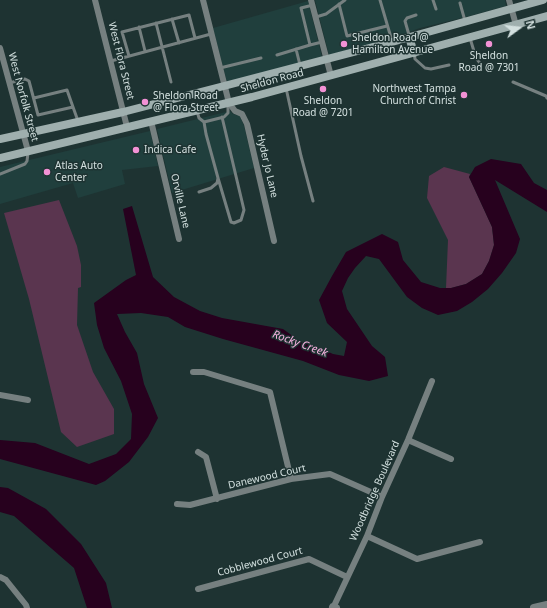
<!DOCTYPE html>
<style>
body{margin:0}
#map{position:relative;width:547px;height:608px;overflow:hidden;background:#1e3332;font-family:"Noto Sans",sans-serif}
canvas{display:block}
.north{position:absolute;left:499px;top:8px;width:40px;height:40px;-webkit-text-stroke:3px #1e3332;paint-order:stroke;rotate:75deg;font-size:11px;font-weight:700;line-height:16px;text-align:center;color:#d3e0df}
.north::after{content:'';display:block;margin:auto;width:14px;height:18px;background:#d3e0df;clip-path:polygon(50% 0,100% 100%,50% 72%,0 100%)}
</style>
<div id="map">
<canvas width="547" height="608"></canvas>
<div class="north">N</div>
</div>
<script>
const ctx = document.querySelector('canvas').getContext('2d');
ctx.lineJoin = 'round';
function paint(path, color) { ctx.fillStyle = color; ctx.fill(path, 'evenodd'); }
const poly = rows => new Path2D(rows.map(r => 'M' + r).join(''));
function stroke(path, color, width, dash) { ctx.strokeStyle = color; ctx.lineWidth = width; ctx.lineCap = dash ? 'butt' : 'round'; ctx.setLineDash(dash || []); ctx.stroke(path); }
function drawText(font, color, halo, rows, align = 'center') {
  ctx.font = font + ' "Noto Sans",sans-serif'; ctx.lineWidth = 3; ctx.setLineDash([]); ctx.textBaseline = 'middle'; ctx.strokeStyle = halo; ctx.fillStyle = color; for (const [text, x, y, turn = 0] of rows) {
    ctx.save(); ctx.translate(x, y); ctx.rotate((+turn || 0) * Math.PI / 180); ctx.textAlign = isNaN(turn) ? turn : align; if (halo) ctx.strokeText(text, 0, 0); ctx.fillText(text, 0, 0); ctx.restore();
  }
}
paint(poly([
 [315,0,505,0,506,6,466,17,420,28,386,40,329,55],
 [308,1,322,57,227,82,213,28],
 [230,111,233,114,240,116,244,126,254,168,172,193,157,129],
 [150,131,158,166,122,170,125,184,78,198,73,183,0,204,0,167]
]), '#203f3d');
paint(poly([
 [444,167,470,174,469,177,492,227,494,245,489,261,482,274,466,284,451,288,446,288,448,240,427,198,429,176],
 [59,200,77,246,81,265,81,287,78,288,77,325,93,372,114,409,114,434,77,447,61,432,29,299,4,213]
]), '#5a354f');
paint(poly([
 [491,159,521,164,534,183,547,190,547,212,495,180,520,239,516,253,502,273,488,289,472,302,457,311,438,315,422,308,407,297,379,259,366,256,355,268,348,278,342,291,347,309,372,346,385,357,388,376,369,381,339,375,303,361,223,339,185,327,168,317,141,313,117,314,125,332,137,353,144,384,158,418,148,437,129,462,105,481,96,485,0,459,0,440,35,443,89,464,116,454,131,439,132,414,121,381,104,348,97,325,94,303,126,280,136,275,123,209,132,206,153,277,174,297,200,311,222,318,283,329,301,342,320,348,333,354,344,356,347,342,327,323,319,300,332,276,346,252,382,234,398,242,403,260,421,282,440,288,451,288,466,284,482,274,489,261,494,245,492,227,469,177,475,167],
 [0,487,8,488,46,509,81,544,106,583,112,608,87,608,74,568,14,516,0,512]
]), '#27011e');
stroke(poly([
 [380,0,392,41],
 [433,0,436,9],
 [460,3,465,21],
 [339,4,347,36,387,26],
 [313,5,301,8,310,45,322,42],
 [316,17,326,14,345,0],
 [172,19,179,43],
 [156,23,171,82],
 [139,27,145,51],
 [409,35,405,21,407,18,416,15],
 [470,38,476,58,480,63],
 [296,49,300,65],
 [414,53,415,59,425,68,431,69,449,65],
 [277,55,310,45],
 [129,56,122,32,189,15,195,38],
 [111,61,211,34],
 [220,68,261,58],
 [513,82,546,96,547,98],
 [9,83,25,79,29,81,38,115,73,107,78,121],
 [286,88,301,156,313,201],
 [34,98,67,90,73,107],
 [197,111,199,118,204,122,224,117,228,113,228,104],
 [0,174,25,164,27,161,28,153],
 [218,178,231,222,234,223,241,220,244,210,222,117],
 [199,192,211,188,217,183,218,178,206,134,204,122]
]), '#768080', 3);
stroke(poly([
 [95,0,127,127],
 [203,0,229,103,235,111,242,114,247,124,274,241],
 [311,0,331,76],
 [509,0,516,25],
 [0,48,28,151],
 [151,121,179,239],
 [193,372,204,372,270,392,291,479],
 [0,395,28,400],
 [408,440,451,459],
 [198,452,206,457,217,499],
 [177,504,190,505,291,479,330,474,382,497],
 [367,536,417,559,480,542],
 [0,577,6,580,26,605,27,608],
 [198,589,309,559,347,577],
 [333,608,367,536,382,497,408,440,432,381]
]), '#768080', 6);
stroke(poly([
 [333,607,336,608],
 [534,608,547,605]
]), '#768080', 8);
stroke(poly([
 [409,37,414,53],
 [0,139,123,112,224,86,392,42,543,0],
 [0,158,252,97,547,16]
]), '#9fafae', 8);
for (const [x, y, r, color] of [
 [344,44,4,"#f391d5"],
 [489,44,4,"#f391d5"],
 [323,89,4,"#f391d5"],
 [464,95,4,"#f391d5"],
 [145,102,4,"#f391d5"],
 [136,150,4,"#f391d5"],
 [47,172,4,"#f391d5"]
]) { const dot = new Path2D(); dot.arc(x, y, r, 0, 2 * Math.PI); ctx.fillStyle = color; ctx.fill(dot); stroke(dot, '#1e3332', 1.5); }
drawText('10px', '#d3e0df', '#1e3332', [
 ["Sheldon Road @",352,38],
 ["Hamilton Avenue",352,50],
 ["Sheldon",489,56,"center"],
 ["Road @ 7301",489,68,"center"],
 ["Northwest Tampa",456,89,"right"],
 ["Church of Christ",456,101,"right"],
 ["Sheldon Road",153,96],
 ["@ Flora Street",153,108],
 ["Sheldon",323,101,"center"],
 ["Road @ 7201",323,113,"center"],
 ["Indica Cafe",144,150],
 ["Atlas Auto",55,166],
 ["Center",55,178]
], 'left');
drawText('10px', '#d3e0df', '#1e3332', [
 ["West Flora Street",121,61,76],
 ["Sheldon Road",272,81,-15],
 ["West Norfolk Street",23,97,75],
 ["Hyder Jo Lane",267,166,77],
 ["Orville Lane",180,201,77],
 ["Danewood Court",267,477,-13],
 ["Woodbridge Boulevard",375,491,-66],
 ["Cobblewood Court",260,562,-15]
]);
drawText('italic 11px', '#f9b3e2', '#1e3332', [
 ["Rocky Creek",300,344,20]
]);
</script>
